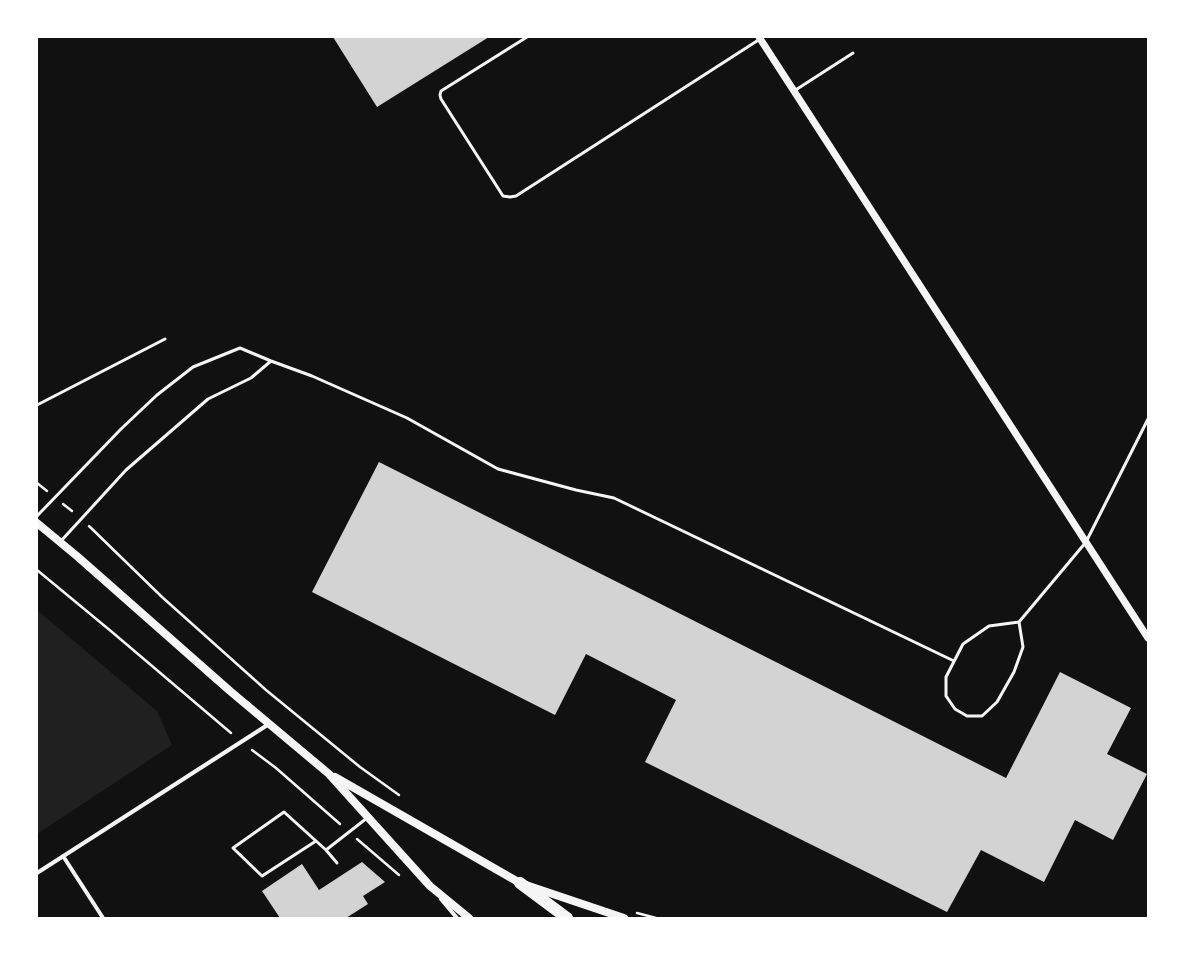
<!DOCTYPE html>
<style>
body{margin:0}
#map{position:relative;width:1185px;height:955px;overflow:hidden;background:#111;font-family:"PT Sans Narrow",sans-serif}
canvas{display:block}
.frame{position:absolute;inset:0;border:38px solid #fff;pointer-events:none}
</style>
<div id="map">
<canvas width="1185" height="955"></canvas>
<div class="frame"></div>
</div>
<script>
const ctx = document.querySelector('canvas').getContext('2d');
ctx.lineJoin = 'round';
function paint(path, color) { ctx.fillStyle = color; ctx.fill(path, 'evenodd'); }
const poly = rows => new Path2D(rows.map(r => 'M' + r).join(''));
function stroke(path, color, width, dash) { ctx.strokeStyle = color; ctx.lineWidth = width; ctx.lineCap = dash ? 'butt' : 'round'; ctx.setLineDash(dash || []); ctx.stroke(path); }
paint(poly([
 [37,610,157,711,172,745,37,834]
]), '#202020');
paint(poly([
 [333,37,489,37,377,107],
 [379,462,1006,778,1060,672,1131,708,1107,754,1147,774,1113,840,1075,820,1044,882,981,850,947,912,645,762,676,700,586,654,555,715,312,592],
 [362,862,385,882,363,896,368,904,346,918,280,918,262,891,302,864,319,890]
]), '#d3d3d3');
stroke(poly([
 [37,483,47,491],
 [63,504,72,511],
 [89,526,162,597,266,690,360,767,399,795],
 [37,570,112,632,231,733],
 [252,750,276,768,340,824],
 [357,839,399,875],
 [637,913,656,918]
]), '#f5f5f5', 2.5);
stroke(poly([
 [527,37,441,91,440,95,441,99,503,196,510,197,516,196,760,39],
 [794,91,853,53],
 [37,405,165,339],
 [37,516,121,429,157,395,193,367,240,348,271,361,312,376,407,418,498,469,576,490,614,498,954,661],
 [61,541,126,470,208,399,251,378,271,361],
 [1019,622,1023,647,1014,672,997,702,982,716,967,716,955,709,946,696,946,677,963,644,989,626,1019,622,1086,542,1148,419],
 [316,841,262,876,233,848,284,812,326,850,337,863],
 [326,850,367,818]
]), '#f5f5f5', 3);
stroke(poly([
 [63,856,103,918],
 [37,873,269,724],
 [441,899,457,918]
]), '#f5f5f5', 4);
stroke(poly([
 [759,37,1148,638]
]), '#f5f5f5', 7);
stroke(poly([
 [37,523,78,557,230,691,329,774,430,886,469,918],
 [335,777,520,883,624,918]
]), '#f5f5f5', 8);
stroke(poly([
 [520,883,567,918]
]), '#f5f5f5', 12);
</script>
